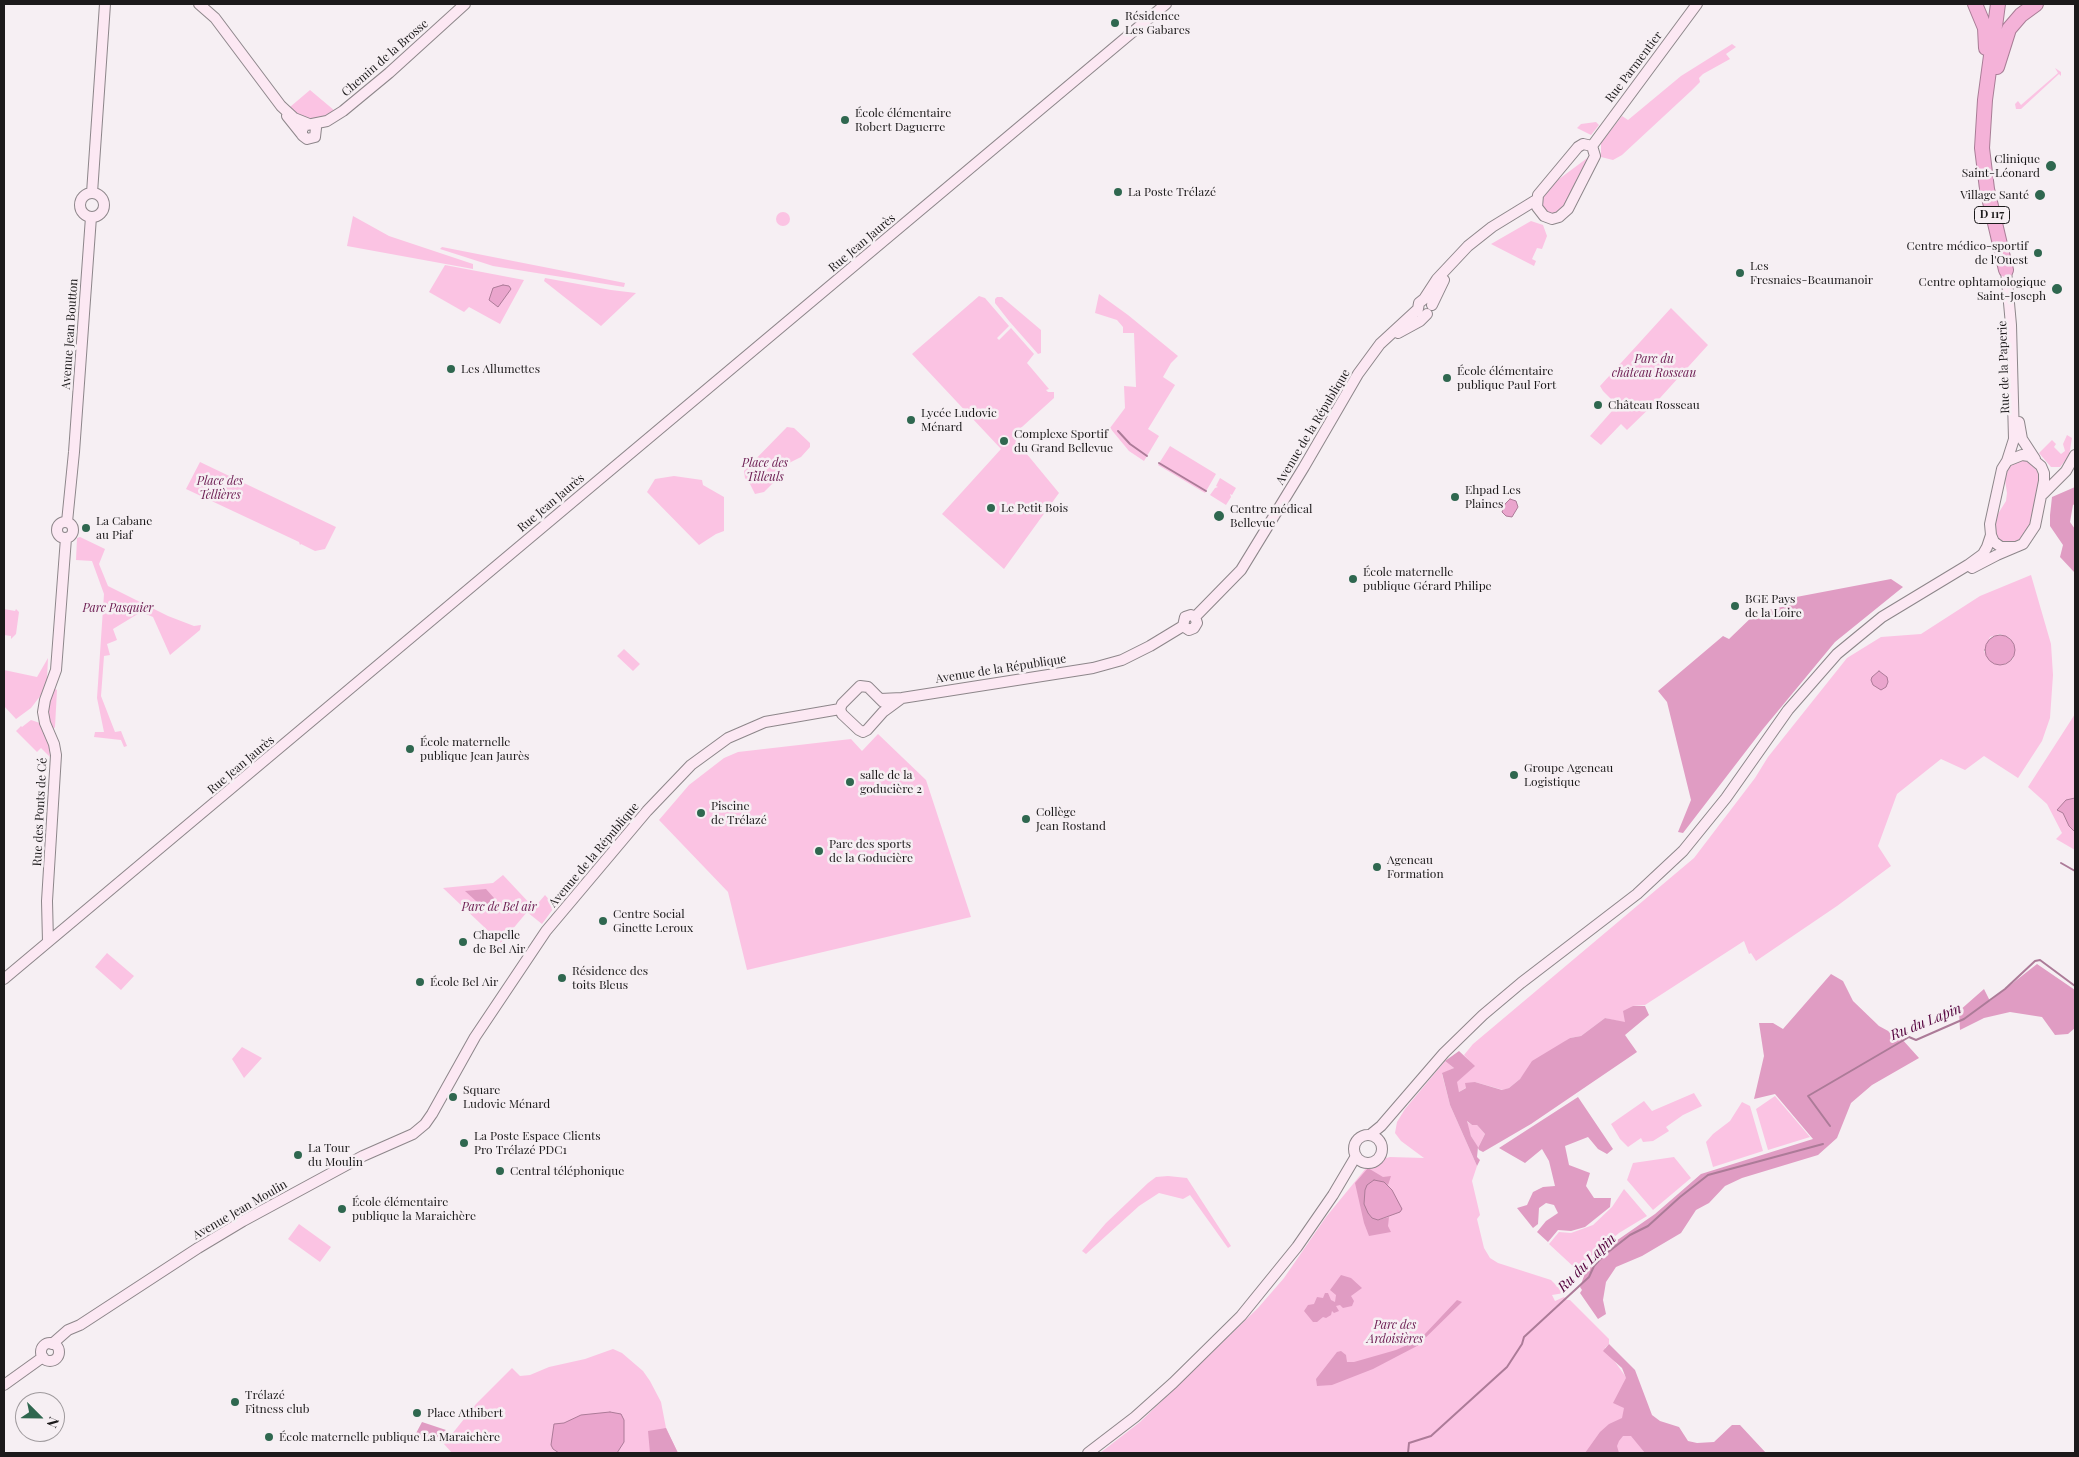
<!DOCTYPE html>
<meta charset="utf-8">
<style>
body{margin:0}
#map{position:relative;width:2079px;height:1457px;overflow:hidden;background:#f6eff3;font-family:"Playfair Display",serif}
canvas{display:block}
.frame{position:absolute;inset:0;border:5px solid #1c1a1b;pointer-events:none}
.north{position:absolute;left:15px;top:1392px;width:50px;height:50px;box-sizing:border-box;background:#f6eff3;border:1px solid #9f9a9d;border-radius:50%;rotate:113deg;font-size:14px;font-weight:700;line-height:20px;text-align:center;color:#1c1a1b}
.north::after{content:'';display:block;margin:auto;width:18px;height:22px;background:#2f674f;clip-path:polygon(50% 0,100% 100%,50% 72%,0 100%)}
</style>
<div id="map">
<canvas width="2079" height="1457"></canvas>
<div class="frame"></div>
<div class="north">N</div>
</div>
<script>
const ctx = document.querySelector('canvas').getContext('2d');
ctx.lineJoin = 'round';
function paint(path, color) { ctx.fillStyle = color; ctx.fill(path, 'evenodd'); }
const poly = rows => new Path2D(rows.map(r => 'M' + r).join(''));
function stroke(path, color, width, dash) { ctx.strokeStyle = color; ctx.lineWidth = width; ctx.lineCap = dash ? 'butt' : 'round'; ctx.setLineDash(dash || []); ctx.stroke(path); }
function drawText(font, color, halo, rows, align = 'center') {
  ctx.font = font + ' "Playfair Display",serif'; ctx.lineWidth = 5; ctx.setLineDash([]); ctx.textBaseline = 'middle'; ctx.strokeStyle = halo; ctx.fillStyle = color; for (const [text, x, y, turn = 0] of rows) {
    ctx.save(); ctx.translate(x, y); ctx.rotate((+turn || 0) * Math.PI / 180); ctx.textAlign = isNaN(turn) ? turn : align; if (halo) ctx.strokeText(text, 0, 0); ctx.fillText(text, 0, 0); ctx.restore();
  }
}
paint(poly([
 [1732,44,1736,47,1726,54,1730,59,1703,74,1699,78,1700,82,1691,91,1622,155,1613,160,1601,157,1601,143,1622,116,1628,120,1681,76],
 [2055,68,2061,72,2061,76,2059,74,2021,109,2016,109,2015,104,2018,101,2021,105,2058,73],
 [310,90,335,111,326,116,316,119,306,118,295,113,290,107],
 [1596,122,1599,125,1591,135,1577,128,1581,124],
 [1590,156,1570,197,1560,213,1549,214,1541,206,1541,198,1551,185],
 '776 219a7 7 0 1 1 14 0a7 7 0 1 1-14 0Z',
 [353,216,389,236,473,264,473,269,347,246],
 [1531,221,1543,225,1547,236,1542,249,1537,248,1532,259,1536,261,1534,266,1491,244],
 [442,247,625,283,624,287,493,266,440,249],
 [445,265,524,280,500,324,469,307,464,312,429,292],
 [545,278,611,290,636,293,601,326,544,281],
 [1099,294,1128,315,1178,356,1171,363,1163,377,1175,385,1148,429,1159,436,1144,461,1129,451,1110,428,1125,408,1124,386,1136,387,1134,333,1123,333,1123,327,1117,320,1095,313],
 [979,296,985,298,1009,326,997,338,999,340,1011,328,1034,354,1027,363,1049,389,1046,390,1048,392,1054,392,1054,398,1012,436,1059,493,1004,569,942,514,1001,449,912,354],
 [997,297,1002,297,1041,330,1041,353,1038,354,1009,321,995,303,995,299],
 [1671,308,1708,345,1660,398,1627,430,1621,424,1601,445,1590,436,1612,411,1614,402,1603,391,1600,386],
 [787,427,794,428,810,443,810,447,801,457,787,464,776,480,764,492,755,494,750,484,745,478,744,471],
 [2067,435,2072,438,2069,456,2060,467,2051,467,2039,453,2052,440,2056,444,2054,447,2061,454,2065,451,2063,444],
 [1170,446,1216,474,1205,493,1158,465],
 [2026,460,2037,468,2040,478,2030,529,2018,542,2004,542,1998,538,1994,529,1996,517,2006,501,2007,493,2005,480,2007,467,2015,461],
 [200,462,336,527,325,549,315,551,301,544,300,545,299,542,186,489],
 [674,476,702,480,703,485,724,497,724,531,716,534,699,545,647,492,655,479],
 [1220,478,1236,488,1232,495,1230,494,1231,497,1226,505,1210,495,1215,488,1218,487,1216,486],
 [80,537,105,549,99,564,108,586,168,616,194,626,201,625,200,630,170,655,153,617,141,612,113,629,117,640,107,644,110,655,104,656,101,696,115,732,121,731,127,746,124,747,121,740,94,737,95,732,104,732,97,698,104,594,92,561,76,560,77,538],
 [2031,575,2051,644,2053,675,2050,718,2042,741,2018,778,1984,756,1965,770,1941,759,1897,794,1878,846,1891,866,1837,906,1756,961,1751,953,1749,954,1744,941,1645,1005,1633,1006,1626,1023,1605,1018,1581,1036,1570,1038,1530,1067,1520,1079,1509,1088,1503,1090,1475,1082,1459,1092,1458,1090,1456,1082,1474,1066,1464,1055,1473,1044,1694,858,1755,778,1768,757,1847,658,1881,637,1921,634,1980,596],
 [2000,634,2010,638,2015,648,2013,659,2004,665,1993,662,1988,659,1984,651,1990,637],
 [4,609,15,611,16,609,19,612,16,634,11,639,11,636,4,635],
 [624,649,640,664,633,671,617,656],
 [48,658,47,679,41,695,31,708,16,719,4,706,4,670,37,677],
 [54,688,57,690,55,727,52,731,47,710],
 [2075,714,2075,850,2056,839,2062,833,2047,804,2028,787],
 [31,720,40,723,49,744,50,757,41,748,37,752,16,731,21,726,22,727],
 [878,734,926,780,971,917,747,970,728,892,659,820,689,785,724,758,738,752,851,739,862,751],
 [503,875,534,908,545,895,553,904,553,909,542,924,527,912,501,943,443,888,493,883],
 [107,953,134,976,121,990,95,967],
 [242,1047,262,1058,244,1078,232,1059],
 [1445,1061,1454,1068,1442,1074,1450,1105,1477,1166,1472,1181,1480,1215,1477,1219,1484,1248,1490,1258,1498,1263,1551,1280,1564,1293,1552,1295,1555,1301,1564,1297,1567,1300,1570,1300,1609,1339,1609,1344,1605,1348,1631,1384,1653,1453,1100,1453,1140,1422,1258,1308,1284,1278,1326,1217,1371,1162,1390,1157,1424,1158,1401,1141,1395,1133,1397,1122,1405,1109],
 [1694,1093,1702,1106,1683,1115,1666,1127,1669,1131,1653,1141,1643,1142,1641,1138,1628,1147,1620,1139,1611,1124,1644,1101,1652,1111],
 [1775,1096,1810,1137,1768,1150,1756,1109],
 [1742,1102,1750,1106,1763,1151,1713,1167,1706,1142,1713,1134,1730,1121],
 [1466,1121,1472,1125,1477,1125,1485,1134,1478,1148,1471,1136],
 [1674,1157,1691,1178,1653,1210,1627,1180,1633,1163],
 [1168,1176,1187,1178,1231,1246,1228,1248,1190,1195,1183,1199,1159,1193,1139,1206,1086,1254,1082,1251,1106,1223,1148,1183,1156,1177],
 [1624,1189,1647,1216,1619,1233,1576,1269,1549,1244,1559,1232,1571,1233,1593,1225,1612,1207],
 [299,1224,331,1247,320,1262,288,1239],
 [613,1349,622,1353,643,1371,650,1381,661,1402,666,1428,678,1453,452,1453,444,1444,476,1404,512,1368,520,1376,530,1375,549,1367,585,1359]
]), '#fbc3e3');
paint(poly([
 [2075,487,2075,504,2073,505,2070,522,2075,529,2075,573,2060,557,2063,545,2050,526,2050,515,2052,497],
 [1891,579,1903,587,1835,642,1763,729,1683,833,1678,832,1691,800,1667,702,1658,691,1723,636,1729,639,1757,612,1787,606,1791,598],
 [486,889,494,898,487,911,465,891],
 [2037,964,2075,990,2075,1028,2068,1034,2055,1035,2042,1017,2010,1012,1984,1018,1960,1030,1959,1011,1984,989,1990,1001],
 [1831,974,1843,981,1853,1001,1879,1026,1901,1038,1919,1058,1872,1085,1851,1103,1837,1138,1818,1155,1742,1178,1725,1186,1709,1203,1696,1210,1681,1233,1642,1256,1616,1267,1606,1282,1603,1300,1606,1314,1598,1319,1580,1293,1582,1290,1580,1287,1588,1265,1603,1250,1655,1214,1701,1174,1813,1139,1775,1094,1754,1099,1764,1056,1759,1023,1773,1023,1783,1029],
 [1633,1006,1645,1006,1649,1015,1625,1035,1637,1052,1531,1124,1483,1152,1479,1150,1478,1148,1485,1134,1477,1125,1472,1125,1467,1121,1471,1136,1478,1147,1477,1157,1480,1160,1477,1166,1450,1105,1442,1073,1454,1068,1445,1061,1459,1051,1475,1066,1457,1082,1459,1092,1466,1088,1465,1083,1475,1082,1502,1090,1509,1088,1520,1079,1532,1061,1570,1038,1581,1036,1605,1018,1625,1022,1623,1011],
 [1578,1097,1613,1149,1607,1154,1598,1149,1588,1137,1565,1146,1569,1165,1590,1173,1586,1186,1594,1198,1611,1198,1610,1207,1585,1227,1571,1231,1558,1230,1548,1242,1537,1232,1546,1221,1558,1213,1554,1205,1546,1203,1539,1208,1538,1224,1533,1228,1517,1208,1527,1205,1533,1192,1543,1187,1555,1186,1549,1161,1542,1149,1525,1163,1499,1148],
 [1368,1168,1383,1177,1391,1176,1388,1185,1383,1182,1378,1220,1389,1217,1388,1226,1391,1232,1369,1236,1364,1223,1355,1183],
 [1341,1275,1351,1278,1362,1288,1351,1296,1354,1301,1352,1306,1343,1308,1340,1305,1336,1306,1339,1311,1334,1313,1332,1311,1331,1315,1326,1318,1323,1317,1317,1322,1313,1322,1304,1311,1308,1305,1314,1304,1317,1297,1323,1298,1325,1293,1328,1293,1331,1300,1335,1302,1336,1295,1330,1290],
 [1457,1300,1462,1302,1417,1346,1373,1369,1332,1385,1317,1386,1316,1379,1337,1352,1341,1351,1346,1355,1347,1362,1354,1362,1396,1350,1414,1342,1424,1335],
 [1609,1344,1635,1370,1652,1415,1660,1421,1679,1427,1688,1441,1697,1443,1714,1442,1732,1425,1740,1425,1766,1453,1645,1453,1631,1436,1623,1436,1619,1441,1617,1446,1619,1453,1585,1453,1600,1432,1609,1424,1622,1418,1624,1408,1613,1403,1626,1378,1622,1368,1603,1351],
 [422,1422,446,1430,438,1437,424,1440,413,1439],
 [666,1428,678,1453,650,1453,648,1431]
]), '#e09cc3');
const water = poly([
 [503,285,509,286,511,289,498,307,489,300,493,288,503,285],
 [1510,499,1516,501,1518,507,1512,517,1506,516,1502,512,1505,504,1510,499],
 '1985 650a15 15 0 1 1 30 0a15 15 0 1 1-30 0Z',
 [1879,671,1887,677,1888,682,1886,687,1881,690,1873,685,1871,680,1872,677,1879,671],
 [2075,798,2075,832,2069,826,2063,813,2057,810,2066,800,2075,798],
 [1374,1180,1384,1182,1392,1190,1402,1209,1400,1212,1378,1220,1372,1218,1368,1213,1364,1204,1365,1190,1367,1185,1374,1180],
 [610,1412,621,1414,624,1420,624,1442,617,1453,559,1453,553,1449,551,1445,554,1424,564,1423,581,1415,610,1412]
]);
paint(water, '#eaa5cd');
stroke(water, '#ac7b98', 1);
stroke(poly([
 [1118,431,1130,444,1147,456],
 [1159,463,1206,491],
 [2061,863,2075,871],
 [1830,1126,1808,1096,1909,1037,1916,1040,1964,1019,2005,989,2035,961,2040,960,2075,986],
 [1408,1453,1409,1443,1431,1436,1507,1367,1522,1344,1524,1337,1589,1277,1594,1266,1603,1256,1630,1235,1648,1226,1680,1197,1708,1175,1823,1144]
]), '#ac7b98', 2);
const secondary = poly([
 [199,4,215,18,281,106,294,118,309,124],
 [287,116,303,136,307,139,315,137,316,128,312,124,306,125,302,129,302,135],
 [312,124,327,121,343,111,389,73,465,4],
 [1583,144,1592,146,1595,156,1568,209,1559,217,1552,219,1544,216,1537,207,1538,195,1578,147,1583,144],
 [1592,146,1697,4],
 [92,193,105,4],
 '80 205a12 12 0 1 1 24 0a12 12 0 1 1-24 0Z',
 [2006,270,2011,325,2014,439,2007,461,2002,469,1990,524,1991,535,1994,542,2001,547,2016,547],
 [1432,305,1444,280],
 [1418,309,1419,303,1424,299,1437,279,1468,246,1492,227,1536,200],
 [1398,333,1420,321,1427,314],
 [2019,422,2022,439,2035,459],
 [2043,494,2066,471,2075,455],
 '57 530a8 8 0 1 1 16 0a8 8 0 1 1-16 0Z',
 [67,522,74,452,91,217],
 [1972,568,1997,555,2023,544,2035,526,2044,481,2044,473,2041,466,2029,456,2022,455,2007,461],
 [1195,617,1241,570,1304,467,1358,374,1380,344,1418,309],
 [1183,626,1189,630,1194,628,1197,623,1195,617],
 [1183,626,1185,617,1191,615,1195,617],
 [880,699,902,698,1093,668,1122,660,1150,646,1183,626],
 [840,709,842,714,859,730,863,732,867,730,883,712,902,698],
 [840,709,842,704,860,686,868,687,883,702],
 [48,942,47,901,56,755,54,744,45,723,43,712,45,700,56,670,66,538],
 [4,979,1166,4],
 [1370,1135,1381,1126,1444,1053,1483,1015,1521,983,1637,894,1683,851,1726,798,1788,710,1837,654,1882,617,1968,565,1983,554,1987,547,1991,535],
 '1354 1149a14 14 0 1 1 28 0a14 14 0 1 1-28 0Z',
 '41 1352a9 9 0 1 1 18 0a9 9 0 1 1-18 0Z',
 [52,1344,68,1330,80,1325,198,1248,243,1221,363,1156,413,1134,425,1124,432,1114,475,1037,546,931,647,811,691,765,728,738,765,722,840,709],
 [4,1385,43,1357],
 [1088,1453,1135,1417,1173,1383,1241,1316,1297,1247,1333,1195,1356,1156]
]);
const highway = poly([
 [1975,4,1985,28,1986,48],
 [1998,4,1985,100,1982,148,1987,189,2006,270],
 [1997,67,2009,29,2021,15,2036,4]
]);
stroke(secondary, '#8d868a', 12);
stroke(highway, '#a87d96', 16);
stroke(secondary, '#fce8f3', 10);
stroke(highway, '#f4b2d8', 14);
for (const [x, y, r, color] of [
 [1115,23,5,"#2f674f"],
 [845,120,5,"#2f674f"],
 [2051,166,6,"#2f674f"],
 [1118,192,5,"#2f674f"],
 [2040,195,6,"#2f674f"],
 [2038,253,5,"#2f674f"],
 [1740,273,5,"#2f674f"],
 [2057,289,6,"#2f674f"],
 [451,369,5,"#2f674f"],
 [1447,378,5,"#2f674f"],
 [1598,405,5,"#2f674f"],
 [911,420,5,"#2f674f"],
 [1004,441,5,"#2f674f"],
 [1455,497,5,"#2f674f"],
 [991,508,5,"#2f674f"],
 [1219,516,6,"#2f674f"],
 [86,528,5,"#2f674f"],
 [1353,579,5,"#2f674f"],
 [1735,606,5,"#2f674f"],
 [410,749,5,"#2f674f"],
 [1514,775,5,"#2f674f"],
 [850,782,5,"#2f674f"],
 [701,813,5,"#2f674f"],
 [1026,819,5,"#2f674f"],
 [819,851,5,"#2f674f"],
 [1377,867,5,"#2f674f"],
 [603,921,5,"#2f674f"],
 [463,942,5,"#2f674f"],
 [562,978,5,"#2f674f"],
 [420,982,5,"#2f674f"],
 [453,1097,5,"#2f674f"],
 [464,1143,5,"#2f674f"],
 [298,1155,5,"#2f674f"],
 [500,1171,5,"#2f674f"],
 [342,1209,5,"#2f674f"],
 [235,1402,5,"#2f674f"],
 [417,1413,5,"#2f674f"],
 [269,1437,5,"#2f674f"]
]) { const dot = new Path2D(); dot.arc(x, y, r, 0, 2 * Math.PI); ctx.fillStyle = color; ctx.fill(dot); stroke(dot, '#f6eff3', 2); }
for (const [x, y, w] of [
 [1992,215,35]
]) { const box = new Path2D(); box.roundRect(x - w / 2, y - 8.5, w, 17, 4); ctx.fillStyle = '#f6eff3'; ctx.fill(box); stroke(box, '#1c1a1b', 1); }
drawText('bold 11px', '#1c1a1b', null, [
 ["D 117",1992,215]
]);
drawText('12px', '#1c1a1b', '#f6eff3', [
 ["Résidence",1125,16],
 ["Les Gabares",1125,30],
 ["École élémentaire",855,113],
 ["Robert Daguerre",855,127],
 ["Clinique",2040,159,"right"],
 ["Saint-Léonard",2040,173,"right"],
 ["La Poste Trélazé",1128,192],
 ["Village Santé",2029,195,"right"],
 ["Centre médico-sportif",2028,246,"right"],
 ["de l'Ouest",2028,260,"right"],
 ["Les",1750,266],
 ["Fresnaies-Beaumanoir",1750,280],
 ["Centre ophtamologique",2046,282,"right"],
 ["Saint-Joseph",2046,296,"right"],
 ["Les Allumettes",461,369],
 ["École élémentaire",1457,371],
 ["publique Paul Fort",1457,385],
 ["Château Rosseau",1608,405],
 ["Lycée Ludovic",921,413],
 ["Ménard",921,427],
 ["Complexe Sportif",1014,434],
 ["du Grand Bellevue",1014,448],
 ["Ehpad Les",1465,490],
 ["Plaines",1465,504],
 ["Le Petit Bois",1001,508],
 ["Centre médical",1230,509],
 ["Bellevue",1230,523],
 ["La Cabane",96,521],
 ["au Piaf",96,535],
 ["École maternelle",1363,572],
 ["publique Gérard Philipe",1363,586],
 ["BGE Pays",1745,599],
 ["de la Loire",1745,613],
 ["École maternelle",420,742],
 ["publique Jean Jaurès",420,756],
 ["Groupe Ageneau",1524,768],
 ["Logistique",1524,782],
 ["salle de la",860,775],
 ["goducière 2",860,789],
 ["Piscine",711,806],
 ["de Trélazé",711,820],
 ["Collège",1036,812],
 ["Jean Rostand",1036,826],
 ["Parc des sports",829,844],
 ["de la Goducière",829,858],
 ["Ageneau",1387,860],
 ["Formation",1387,874],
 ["Centre Social",613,914],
 ["Ginette Leroux",613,928],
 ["Chapelle",473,935],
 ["de Bel Air",473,949],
 ["Résidence des",572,971],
 ["toits Bleus",572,985],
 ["École Bel Air",430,982],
 ["Square",463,1090],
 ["Ludovic Ménard",463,1104],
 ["La Poste Espace Clients",474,1136],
 ["Pro Trélazé PDC1",474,1150],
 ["La Tour",308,1148],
 ["du Moulin",308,1162],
 ["Central téléphonique",510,1171],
 ["École élémentaire",352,1202],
 ["publique la Maraichère",352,1216],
 ["Trélazé",245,1395],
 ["Fitness club",245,1409],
 ["Place Athibert",427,1413],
 ["École maternelle publique La Maraichère",279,1437]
], 'left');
drawText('12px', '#1c1a1b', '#f6eff3', [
 ["Chemin de la Brosse",385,58,-41],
 ["Rue Parmentier",1634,67,-53],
 ["Rue Jean Jaurès",862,243,-40],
 ["Avenue Jean Boutton",70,334,-86],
 ["Rue de la Paperie",2004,367,-92],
 ["Avenue de la République",1313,427,-59],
 ["Rue Jean Jaurès",551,503,-40],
 ["Avenue de la République",1001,669,-9],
 ["Rue Jean Jaurès",241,765,-40],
 ["Rue des Ponts de Cé",40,812,-87],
 ["Avenue de la République",594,855,-50],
 ["Avenue Jean Moulin",240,1210,-30]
]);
drawText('italic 12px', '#6f2155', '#f6eff3', [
 ["Parc du",1654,359],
 ["château Rosseau",1654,373],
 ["Place des",765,463],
 ["Tilleuls",765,477],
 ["Place des",220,481],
 ["Tellières",220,495],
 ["Parc Pasquier",118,608],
 ["Parc de Bel air",499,907],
 ["Parc des",1395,1325],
 ["Ardoisières",1395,1339]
]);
drawText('italic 14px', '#53013c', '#f6eff3', [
 ["Ru du Lapin",1926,1022,-22],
 ["Ru du Lapin",1587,1263,-45]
]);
</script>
